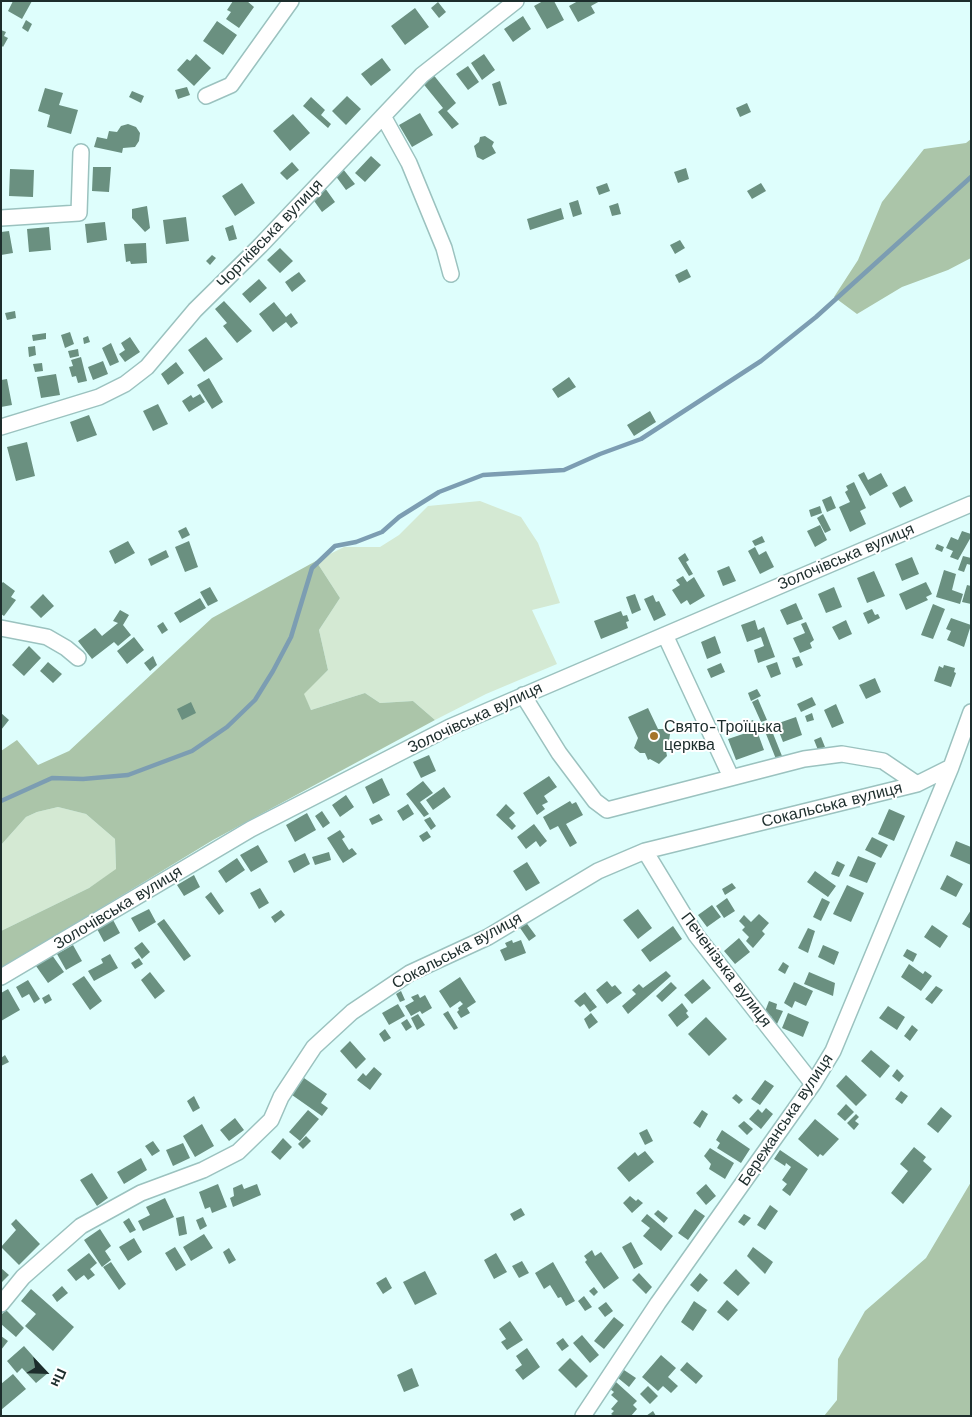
<!DOCTYPE html>
<meta charset="utf-8">
<style>
body{margin:0}
#map{position:relative;width:972px;height:1417px;overflow:hidden;background:#defefc;font-family:"Work Sans",sans-serif}
canvas{display:block}
.frame{position:absolute;inset:0;border:2px solid #1d2d2c;pointer-events:none}
.north{position:absolute;left:20px;top:1347px;width:50px;height:50px;-webkit-text-stroke:4px #fff;paint-order:stroke;rotate:114deg;font-size:14px;font-weight:700;line-height:20px;text-align:center;color:#1d2d2c}
.north::after{content:'';display:block;margin:auto;width:18px;height:22px;background:#1d2d2c;clip-path:polygon(50% 0,100% 100%,50% 72%,0 100%)}
</style>
<div id="map">
<canvas width="972" height="1417"></canvas>
<div class="frame"></div>
<div class="north">Пн</div>
</div>
<script>
const ctx = document.querySelector('canvas').getContext('2d');
ctx.lineJoin = 'round';
function paint(path, color) { ctx.fillStyle = color; ctx.fill(path, 'evenodd'); }
const poly = rows => new Path2D(rows.map(r => 'M' + r).join(''));
function stroke(path, color, width, dash) { ctx.strokeStyle = color; ctx.lineWidth = width; ctx.lineCap = dash ? 'butt' : 'round'; ctx.setLineDash(dash || []); ctx.stroke(path); }
function drawText(font, color, halo, rows, align = 'center') {
  ctx.font = font + ' "Work Sans",sans-serif'; ctx.lineWidth = 4; ctx.setLineDash([]); ctx.textBaseline = 'middle'; ctx.strokeStyle = halo; ctx.fillStyle = color; for (const [text, x, y, turn = 0] of rows) {
    ctx.save(); ctx.translate(x, y); ctx.rotate((+turn || 0) * Math.PI / 180); ctx.textAlign = isNaN(turn) ? turn : align; if (halo) ctx.strokeText(text, 0, 0); ctx.fillText(text, 0, 0); ctx.restore();
  }
}
paint(poly([
 [480,501,521,517,538,543,560,603,532,610,557,664,486,694,435,720,413,701,380,703,365,693,311,710,303,694,328,670,319,630,340,598,316,561,344,547,380,547,399,535,428,506],
 [58,807,86,814,115,839,116,870,89,888,1,931,1,845,26,817,37,812]
]), '#d4e9d3');
paint(poly([
 [971,139,971,258,948,270,902,287,857,314,834,297,858,260,882,202,924,149,966,143],
 [316,561,340,598,319,630,328,670,304,694,311,710,365,693,380,703,413,701,435,720,213,840,55,936,1,979,1,931,89,888,116,869,115,839,86,814,58,807,37,812,26,817,1,845,1,751,17,740,38,765,69,751,212,618],
 [971,1182,971,1416,824,1416,837,1400,838,1359,865,1311,926,1258]
]), '#abc5a9');
stroke(poly([
 [1,801,52,778,83,779,128,775,192,751,227,727,255,700,273,671,291,637,312,568,335,546,356,542,382,532,399,517,439,492,483,475,564,470,600,454,641,439,761,361,816,317,971,177]
]), '#7c9db2', 4.5);
paint(poly([
 [13,1,32,1,22,19,8,11],
 [233,1,247,1,254,7,239,28,226,19,231,12,227,10],
 [543,1,554,1,564,20,547,29,534,6],
 [578,1,600,1,591,6,595,13,578,22,569,6],
 [438,2,446,12,439,18,431,8],
 [415,8,429,27,405,45,391,26],
 [523,16,531,29,513,42,504,29],
 [26,20,32,24,28,32,22,28],
 [217,21,237,35,223,55,203,41],
 [1,30,6,32,4,36,8,38,3,47,1,45],
 [196,54,211,68,194,86,177,70,187,59,190,61],
 [484,54,495,70,482,80,471,63],
 [382,58,391,70,371,86,361,74],
 [468,66,479,82,468,90,456,74],
 [432,73,456,103,447,111,459,124,452,129,438,112,443,108,421,81],
 [500,81,507,104,499,106,492,84],
 [187,87,190,95,178,99,175,90],
 [45,88,63,93,59,105,78,110,71,134,47,127,50,115,38,111],
 [132,91,144,96,141,103,129,97],
 [347,96,361,109,346,125,332,111],
 [311,97,325,110,321,115,331,124,328,128,303,106],
 [747,103,751,112,740,117,736,108],
 [420,113,433,135,412,147,399,125],
 [293,114,310,133,290,151,273,131],
 [128,124,136,127,140,133,139,141,135,147,123,148,122,153,94,147,97,137,107,139,109,131,117,132,121,126],
 [485,136,494,142,492,146,496,153,483,160,477,157,474,146,479,142,480,137],
 [371,156,381,165,365,182,355,173],
 [292,162,299,170,287,180,280,173],
 [93,167,111,167,109,192,92,191],
 [686,168,689,179,678,183,674,172],
 [10,169,34,170,33,197,9,196],
 [343,169,355,184,346,190,335,175],
 [242,183,255,203,235,216,222,196],
 [607,183,610,191,599,195,596,187],
 [761,183,766,191,752,199,747,191],
 [325,188,335,202,322,212,312,198],
 [578,200,582,214,573,217,569,203],
 [618,203,621,214,612,216,609,206],
 [147,206,150,228,145,232,132,218,132,209],
 [561,208,564,219,530,230,527,219],
 [186,217,189,241,166,244,163,220],
 [105,222,107,240,87,243,85,224],
 [233,225,237,239,229,241,225,228],
 [49,227,51,250,29,252,27,229],
 [9,231,13,253,1,255,1,232],
 [680,240,685,248,675,254,670,245],
 [146,243,147,263,131,264,130,261,126,262,124,244],
 [280,248,293,261,280,273,267,260],
 [212,255,216,258,210,265,206,261],
 [687,269,691,277,679,283,675,275],
 [299,272,306,281,292,292,285,282],
 [259,279,267,288,250,303,242,294],
 [224,301,252,331,237,343,223,326,227,323,215,309],
 [274,302,286,317,291,313,298,323,291,328,286,322,273,332,259,314],
 [15,311,16,318,7,320,5,313],
 [70,332,74,344,65,348,61,335],
 [46,333,46,339,33,341,32,335],
 [88,336,90,342,84,344,83,338],
 [130,337,140,352,125,362,119,354,125,350,121,343],
 [206,337,223,359,204,372,188,350],
 [111,343,119,362,110,366,102,348],
 [35,346,36,355,29,357,28,347],
 [78,349,79,356,70,358,68,351],
 [81,357,87,381,78,383,76,376,72,377,69,367,73,366,71,360],
 [103,361,108,374,93,380,88,367],
 [176,362,184,373,168,385,161,374],
 [42,363,43,371,35,372,33,364],
 [56,374,60,395,41,398,37,377],
 [569,377,576,387,558,398,552,389],
 [209,378,223,402,212,409,197,385],
 [7,379,12,405,1,407,1,380],
 [200,394,205,402,189,412,182,401,191,395,193,398],
 [158,404,168,424,153,431,143,411],
 [650,411,656,422,634,436,627,425],
 [89,415,97,435,77,442,70,422],
 [27,442,35,476,16,481,7,447],
 [864,472,868,480,881,473,888,486,870,496,858,475],
 [854,482,866,508,860,511,866,524,850,532,839,507,850,502,845,492,848,490,846,486],
 [905,486,913,501,900,508,892,493],
 [831,496,836,508,827,512,822,500],
 [820,506,822,513,811,517,809,510],
 [823,514,831,530,825,533,817,518],
 [820,525,827,540,815,547,807,531],
 [186,527,190,535,182,539,178,531],
 [962,531,971,534,971,537,958,560,950,557,953,551,946,548,951,537,958,540],
 [762,536,765,542,755,546,752,541],
 [128,541,135,553,115,564,109,551],
 [189,541,198,567,185,572,175,547],
 [937,544,944,547,942,552,935,549],
 [755,547,759,555,766,551,774,567,760,574,748,551],
 [166,550,169,557,151,566,148,559],
 [685,553,689,560,686,562,693,574,689,576,678,558],
 [963,556,971,558,971,565,967,564,964,572,958,570],
 [912,557,919,574,902,581,895,564],
 [729,566,736,581,723,586,717,571],
 [944,570,956,574,952,590,963,594,960,604,936,597],
 [874,571,885,596,867,603,857,578],
 [683,576,687,582,694,577,705,596,690,605,687,600,681,604,672,590,680,585,676,580],
 [3,582,15,591,11,597,16,600,4,616,1,614,1,584],
 [926,582,932,594,926,597,928,600,906,610,899,594],
 [967,585,971,586,971,604,962,602],
 [210,587,218,601,208,606,200,592],
 [834,587,842,607,826,613,818,594],
 [43,594,54,606,41,618,30,607],
 [635,594,641,610,632,614,626,597],
 [653,595,656,602,659,601,666,615,654,621,644,599],
 [200,598,206,608,180,623,174,613],
 [796,603,803,619,787,625,780,610],
 [933,604,945,609,933,639,921,635],
 [872,609,875,615,878,614,880,618,868,624,863,613],
 [120,610,129,615,123,625,131,635,118,646,114,642,92,659,78,641,95,628,102,636,118,623,113,621],
 [621,611,623,616,627,615,629,621,626,622,628,628,601,639,594,621],
 [951,618,971,625,964,647,947,640,951,631,946,629],
 [755,620,758,630,764,627,775,657,758,663,754,650,764,646,761,637,747,642,741,625],
 [846,620,852,634,839,640,832,627],
 [163,622,168,630,162,634,157,626],
 [806,622,814,640,810,643,812,648,800,653,793,638,805,633,801,624],
 [715,636,721,653,707,659,701,642],
 [134,637,144,650,127,664,117,651],
 [29,646,41,658,24,676,12,665],
 [153,656,157,665,150,671,144,663],
 [799,656,803,665,796,668,792,658],
 [48,662,62,674,53,683,40,671],
 [777,662,781,674,771,678,766,666],
 [721,663,725,672,711,678,707,669],
 [944,665,955,668,954,672,956,673,951,687,934,681,939,666,943,668],
 [875,678,881,692,866,699,859,685],
 [757,689,761,696,751,701,748,693],
 [812,697,816,705,801,712,797,704],
 [758,699,767,720,761,722,752,702],
 [191,702,196,713,182,720,177,709],
 [836,704,844,723,832,728,824,710],
 [648,708,658,729,665,729,670,734,669,741,665,745,668,750,666,751,667,756,659,764,650,759,648,760,645,753,640,753,634,748,638,738,628,717],
 [1,713,9,720,1,730],
 [812,713,814,720,807,722,805,716],
 [796,717,802,735,783,742,776,724],
 [753,720,764,750,736,760,728,739,749,732,746,723],
 [768,721,782,756,776,759,762,724],
 [821,737,825,747,818,750,814,740],
 [429,755,436,771,421,778,413,762],
 [549,776,557,787,544,796,548,802,542,805,545,809,537,815,523,793],
 [382,778,390,795,373,804,365,787],
 [423,781,433,793,420,802,429,814,424,817,406,794],
 [444,787,451,797,433,810,426,800],
 [346,795,354,807,340,817,332,805],
 [570,801,572,804,576,802,583,815,566,824,577,843,570,847,558,826,550,830,543,817],
 [408,804,414,814,403,821,397,811],
 [506,804,515,813,509,818,516,826,512,830,496,815],
 [889,809,905,816,894,841,878,834],
 [322,811,330,823,323,828,315,816],
 [307,813,316,830,295,842,286,825],
 [379,814,383,820,372,825,369,819],
 [430,817,436,826,431,830,424,820],
 [534,824,547,841,540,847,536,841,526,849,517,837],
 [340,830,345,837,342,839,349,850,352,848,357,854,343,863,327,838],
 [427,831,431,837,423,842,419,836],
 [872,837,888,845,881,858,865,850],
 [956,841,971,847,971,865,950,856],
 [258,845,268,862,251,872,240,855],
 [329,852,331,860,315,865,312,857],
 [305,853,310,864,294,873,288,861],
 [858,856,876,863,867,883,849,876],
 [237,858,245,870,226,883,218,871],
 [837,861,845,865,839,877,831,874],
 [527,862,540,883,526,891,513,871],
 [815,871,836,886,828,897,807,882],
 [194,875,200,887,184,896,177,885],
 [947,875,963,884,956,897,940,889],
 [732,883,736,888,725,895,722,889],
 [847,885,864,893,851,922,833,914],
 [260,888,269,903,259,909,250,893],
 [211,892,224,911,219,915,205,897],
 [727,898,735,911,724,918,716,906],
 [822,898,830,902,821,921,813,917],
 [712,905,721,917,707,927,698,915],
 [149,909,156,922,139,932,131,918],
 [638,909,652,928,638,939,623,920],
 [281,910,285,915,275,923,271,917],
 [971,910,971,929,962,924],
 [759,914,769,923,762,931,765,934,753,948,746,941,749,937,742,930,745,927,739,921,744,915,751,922],
 [112,918,120,933,104,942,96,927],
 [164,919,191,956,184,961,157,924],
 [525,921,536,936,529,941,518,925],
 [932,925,948,936,940,948,924,937],
 [673,926,682,939,650,962,641,950],
 [808,928,815,931,808,953,798,948],
 [739,938,750,952,735,964,724,951],
 [512,940,513,943,521,940,526,953,505,961,500,950,507,947,505,943],
 [142,942,150,952,142,959,134,948],
 [73,945,82,961,66,970,57,954],
 [823,945,839,952,834,965,818,957],
 [907,949,917,954,913,962,903,956],
 [110,954,118,968,94,981,88,971,103,963,101,959],
 [52,955,64,972,48,983,36,966],
 [139,958,143,964,135,969,131,963],
 [783,962,789,966,785,974,778,970],
 [909,964,923,974,925,971,932,976,921,991,901,977],
 [666,971,671,976,628,1014,622,1006,636,994,632,990,639,984,643,988],
 [150,972,165,991,155,999,141,980],
 [809,972,835,983,833,996,804,984],
 [84,976,102,1001,90,1010,72,984],
 [460,977,476,1002,467,1008,470,1013,461,1018,457,1012,459,1010,458,1008,463,1004,460,1001,450,1008,439,991],
 [703,979,711,988,692,1004,684,995],
 [28,980,40,999,34,1003,29,994,22,998,16,987],
 [607,981,612,987,615,985,622,993,607,1004,596,990],
 [671,982,677,988,662,1002,656,996],
 [794,982,813,991,806,1006,795,1001,792,1008,784,1003],
 [936,986,943,990,932,1004,925,999],
 [8,989,20,1010,1,1021,1,993],
 [401,991,405,1000,400,1002,396,994],
 [585,992,597,1007,590,1012,584,1004,580,1007,574,1001],
 [49,994,52,1000,45,1004,42,998],
 [418,994,420,998,425,995,432,1008,422,1014,420,1011,411,1016,405,1006,414,1001,411,997],
 [769,1001,777,1004,776,1009,783,1011,777,1024,771,1022,772,1017,764,1014],
 [682,1003,688,1011,686,1013,689,1017,677,1027,668,1015],
 [398,1004,405,1016,389,1025,382,1013],
 [888,1006,905,1017,897,1030,879,1018],
 [448,1011,458,1028,454,1030,443,1014],
 [591,1013,598,1022,589,1029,584,1019],
 [788,1013,809,1022,803,1037,782,1028],
 [418,1014,425,1025,417,1030,411,1018],
 [706,1017,727,1039,709,1056,688,1034],
 [407,1019,412,1027,406,1031,401,1023],
 [912,1025,918,1030,910,1041,904,1036],
 [385,1029,391,1038,384,1042,379,1034],
 [350,1041,366,1059,356,1069,340,1051],
 [871,1050,890,1066,880,1078,861,1061],
 [5,1055,9,1062,1,1066,1,1058],
 [374,1067,382,1074,370,1090,357,1080,363,1073,366,1076],
 [897,1069,904,1076,899,1082,892,1076],
 [846,1075,867,1095,856,1106,836,1086],
 [304,1078,327,1094,321,1103,328,1108,322,1116,292,1095],
 [765,1080,774,1086,760,1105,751,1099],
 [901,1091,908,1096,902,1104,895,1099],
 [736,1094,743,1100,739,1104,732,1098],
 [194,1096,200,1108,193,1112,187,1101],
 [846,1104,854,1112,845,1121,837,1114],
 [941,1107,952,1116,938,1133,927,1124],
 [766,1108,773,1114,761,1129,749,1119,758,1109,762,1113],
 [308,1110,319,1119,300,1141,289,1132],
 [702,1110,708,1114,700,1128,693,1123],
 [856,1114,859,1117,855,1121,859,1124,854,1130,847,1123],
 [235,1118,244,1130,229,1141,220,1130],
 [815,1119,839,1139,823,1156,820,1154,818,1157,798,1139],
 [744,1121,753,1129,747,1135,738,1126],
 [202,1124,214,1146,195,1157,183,1136],
 [647,1129,653,1141,645,1145,639,1133],
 [722,1130,750,1149,741,1163,717,1148,720,1143,716,1140],
 [306,1136,311,1141,303,1149,298,1144],
 [283,1138,292,1147,280,1160,271,1152],
 [153,1141,160,1151,152,1156,145,1146],
 [183,1143,190,1158,173,1166,166,1150],
 [914,1147,926,1157,923,1161,932,1169,903,1204,891,1193,908,1171,900,1164],
 [710,1148,734,1163,725,1179,709,1169,711,1164,704,1156],
 [780,1150,808,1169,790,1196,782,1190,787,1184,782,1180,791,1167,786,1163,785,1166,774,1159],
 [645,1151,654,1162,629,1182,617,1168,635,1152,638,1156],
 [141,1158,147,1170,124,1184,117,1172],
 [92,1173,108,1198,97,1206,80,1180],
 [218,1184,227,1207,212,1213,210,1207,205,1209,199,1192],
 [242,1184,244,1189,257,1184,261,1195,233,1207,230,1198,234,1196,233,1188],
 [706,1184,716,1196,706,1205,696,1193],
 [630,1196,636,1201,638,1199,643,1203,632,1213,623,1203],
 [165,1198,174,1217,143,1231,138,1221,150,1215,146,1207],
 [770,1205,778,1211,765,1230,757,1225],
 [521,1208,525,1215,514,1221,510,1214],
 [695,1209,705,1216,688,1240,678,1233],
 [658,1210,668,1218,664,1223,654,1214],
 [647,1214,673,1236,661,1251,643,1236,650,1228,641,1221],
 [744,1214,751,1218,744,1226,738,1222],
 [184,1216,187,1234,179,1236,176,1218],
 [203,1217,207,1226,200,1230,196,1220],
 [129,1218,136,1230,130,1233,123,1222],
 [16,1219,40,1244,19,1265,1,1247,16,1230,11,1224],
 [100,1229,111,1246,105,1251,111,1260,102,1267,84,1240],
 [204,1234,213,1248,191,1261,183,1247],
 [134,1238,142,1252,128,1261,119,1247],
 [631,1242,643,1264,634,1269,622,1247],
 [175,1247,186,1265,176,1271,165,1253],
 [753,1247,773,1262,765,1274,747,1256],
 [229,1248,236,1260,229,1264,223,1252],
 [592,1250,595,1256,601,1252,619,1278,604,1289,585,1262,587,1260,584,1256],
 [89,1253,97,1263,90,1269,95,1275,88,1280,84,1275,76,1281,67,1270],
 [496,1253,507,1272,494,1279,484,1260],
 [522,1261,529,1273,519,1278,512,1266],
 [111,1262,126,1284,119,1290,103,1267],
 [553,1262,575,1301,566,1306,561,1297,558,1298,550,1285,544,1289,535,1273],
 [1,1268,9,1275,1,1283],
 [736,1269,750,1283,738,1296,723,1283],
 [425,1271,437,1294,415,1305,403,1282],
 [639,1273,652,1287,646,1294,632,1280],
 [700,1273,708,1280,698,1292,690,1285],
 [386,1277,392,1288,383,1294,376,1283],
 [62,1286,68,1293,57,1302,52,1295],
 [594,1287,598,1292,594,1296,589,1291],
 [31,1289,74,1327,53,1351,25,1326,36,1314,21,1301],
 [584,1296,592,1307,585,1311,578,1301],
 [727,1300,738,1310,728,1321,717,1312],
 [694,1301,707,1310,693,1331,681,1322],
 [606,1302,613,1311,605,1317,598,1308],
 [6,1310,24,1328,16,1337,1,1324,1,1315],
 [614,1317,624,1325,604,1349,594,1341],
 [510,1321,523,1340,507,1350,501,1342,506,1339,499,1329],
 [582,1335,599,1355,590,1363,573,1343],
 [1,1336,8,1341,1,1350],
 [563,1338,569,1346,562,1351,556,1343],
 [24,1346,48,1373,36,1383,22,1368,17,1373,7,1361],
 [527,1348,540,1367,523,1380,515,1370,522,1365,516,1356],
 [661,1355,676,1368,668,1377,678,1386,671,1393,663,1386,658,1391,642,1377],
 [570,1358,588,1376,576,1388,558,1370],
 [687,1362,703,1376,696,1384,680,1370],
 [412,1368,419,1386,404,1392,397,1375],
 [624,1370,636,1378,629,1387,618,1378],
 [13,1374,26,1389,1,1410,1,1384],
 [616,1382,637,1401,633,1405,637,1409,631,1416,614,1416,611,1414,614,1411,611,1409,618,1401,611,1395,614,1392,610,1389],
 [648,1386,658,1396,650,1404,640,1394],
 [653,1411,656,1416,646,1416]
]), '#6a9080');
const minor = poly([
 [206,96,231,85,291,1],
 [383,116,409,163,444,248,451,274],
 [1,218,79,213,81,152],
 [1,427,99,397,125,384,147,367,195,310,260,246,422,75,516,1],
 [1,628,47,637,66,648,78,658],
 [665,635,731,777],
 [523,695,559,753,595,801,607,810,804,759,842,754,883,761,917,784],
 [645,851,696,935,813,1084],
 [1,977,251,829,450,727,971,504],
 [1,1304,23,1277,81,1226,141,1193,203,1170,238,1152,271,1120,281,1097,314,1047,352,1012,410,973,488,937,598,871,645,851,917,784,951,767],
 [583,1416,658,1303,813,1084,833,1051,951,767,971,712]
]);
stroke(minor, '#9bc2bf', 18);
stroke(minor, '#fff', 15);
for (const [x, y, r, color] of [
 [654,736,5,"#a5742a"]
]) { const dot = new Path2D(); dot.arc(x, y, r, 0, 2 * Math.PI); ctx.fillStyle = color; ctx.fill(dot); stroke(dot, '#fff', 2); }
drawText('16px', '#1d2d2c', '#fff', [
 ["Чортківська вулиця",270,234,-46],
 ["Золочівська вулиця",846,557,-23],
 ["Золочівська вулиця",475,718,-25],
 ["Сокальська вулиця",832,805,-14],
 ["Золочівська вулиця",118,908,-31],
 ["Сокальська вулиця",457,951,-28],
 ["Печенізька вулиця",726,970,53],
 ["Бережанська вулиця",786,1120,-56]
]);
drawText('16px', '#1d2d2c', '#fff', [
 ["Свято-Троїцька",664,727],
 ["церква",664,745]
], 'left');
</script>
